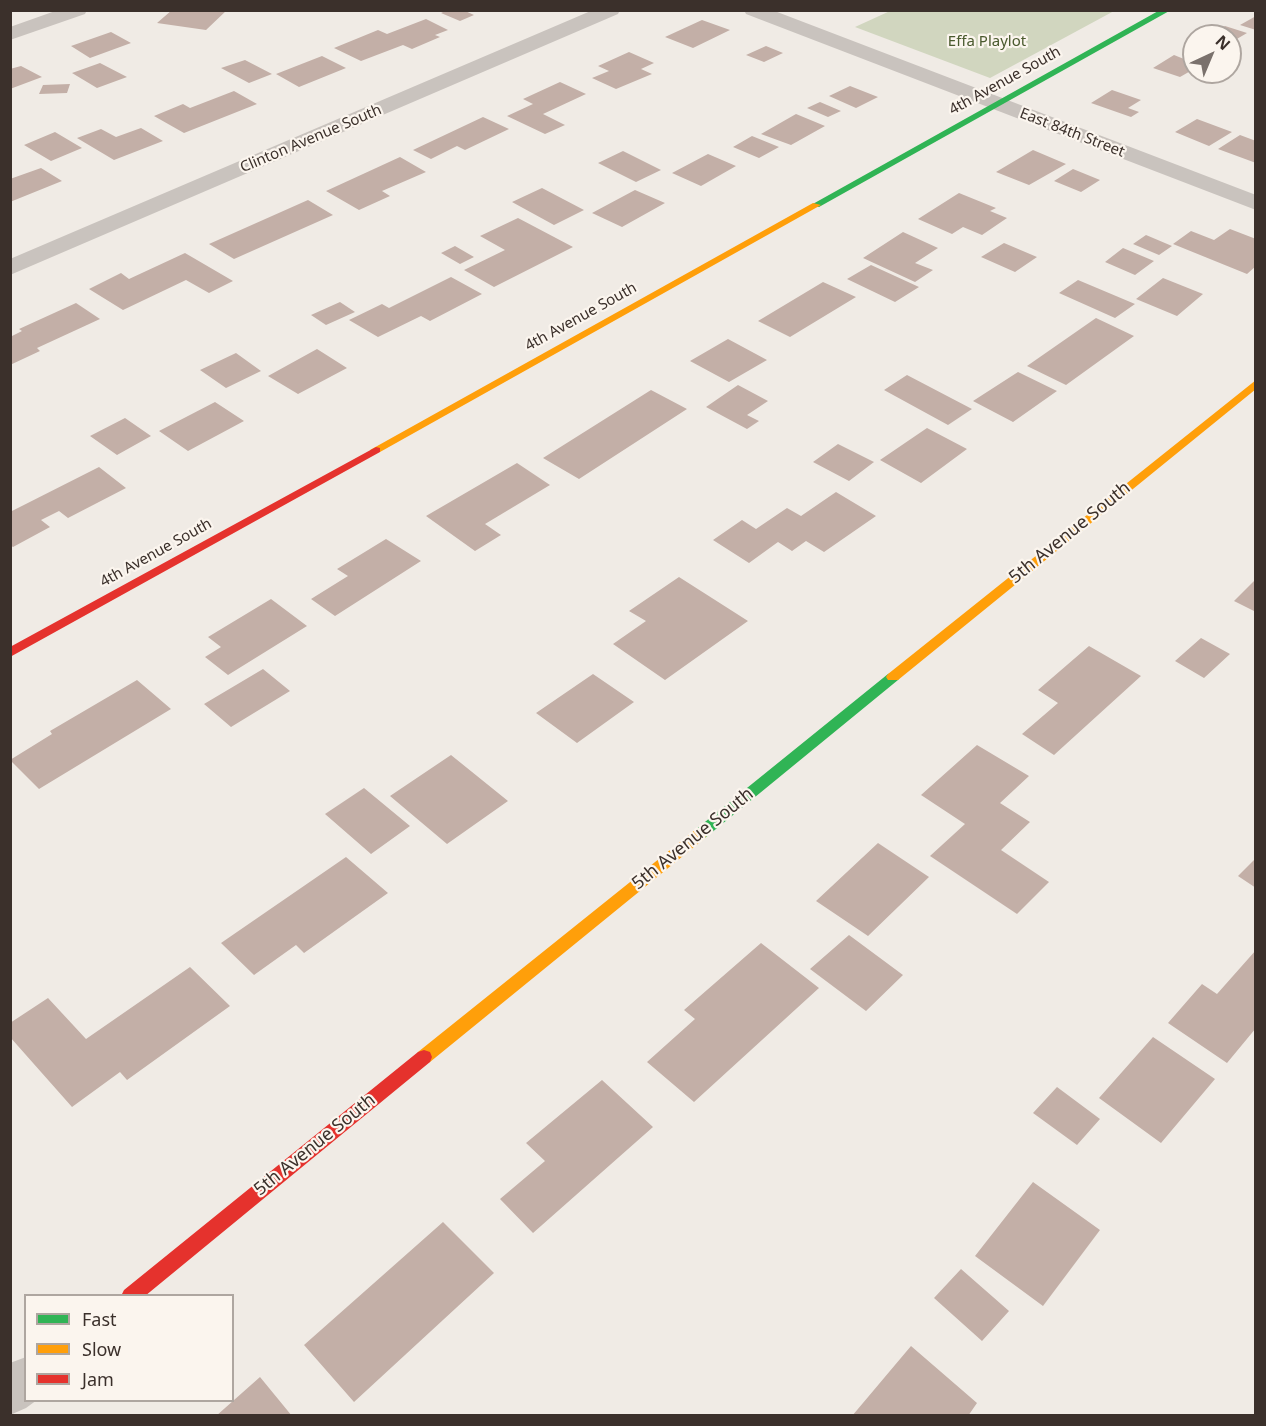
<!DOCTYPE html>
<style>
body{margin:0}
#map{position:relative;width:1266px;height:1426px;overflow:hidden;background:#f0ebe5;font-family:"Noto Sans",sans-serif}
canvas{display:block}
.frame{position:absolute;inset:0;border:12px solid #3b302b;pointer-events:none}
.legend{position:absolute;left:24px;top:1294px;width:210px;height:108px;box-sizing:border-box;background:#fbf5ee;border:2px solid #aea6a0;margin:0;padding:8px 10px;list-style:none;font-size:18px;color:#3b302b}
.legend li{display:flex;align-items:center;gap:12px;height:30px}
.legend b{width:30px;border:2px solid #aea6a0}
.north{position:absolute;left:1182px;top:24px;width:60px;height:60px;box-sizing:border-box;background:#fbf5ee;border:2px solid #aea6a0;border-radius:50%;rotate:44deg;font-size:16px;font-weight:700;line-height:24px;text-align:center;color:#3b302b}
.north::after{content:'';display:block;margin:auto;width:21px;height:27px;background:#7a716c;clip-path:polygon(50% 0,100% 100%,50% 72%,0 100%)}
</style>
<div id="map">
<canvas width="1266" height="1426"></canvas>
<div class="frame"></div>
<ul class="legend">
<li><b style="height:8px;background:#30b455"></b>Fast</li>
<li><b style="height:8px;background:#ff9f0a"></b>Slow</li>
<li><b style="height:8px;background:#e5322d"></b>Jam</li>
</ul>
<div class="north">N</div>
</div>
<script>
const ctx = document.querySelector('canvas').getContext('2d');
ctx.lineJoin = 'round';
function paint(path, color) { ctx.fillStyle = color; ctx.fill(path, 'evenodd'); }
const poly = rows => new Path2D(rows.map(r => 'M' + r).join(''));
function drawText(font, color, halo, rows, align = 'center') {
  ctx.font = font + ' "Noto Sans",sans-serif'; ctx.lineWidth = 4.5; ctx.setLineDash([]); ctx.textBaseline = 'middle'; ctx.strokeStyle = halo; ctx.fillStyle = color; for (const [text, x, y, turn = 0] of rows) {
    ctx.save(); ctx.translate(x, y); ctx.rotate((+turn || 0) * Math.PI / 180); ctx.textAlign = isNaN(turn) ? turn : align; if (halo) ctx.strokeText(text, 0, 0); ctx.fillText(text, 0, 0); ctx.restore();
  }
}
paint(poly([
 [890,11,890,10,1114,11,990,78,855,27]
]), '#d1d6bf');
paint(poly([
 [172,10,192,11,227,10,206,30,157,23],
 [447,10,463,10,474,15,460,21,441,13],
 [1256,16,1256,30,1240,25],
 [426,19,448,30,435,35,440,37,412,49,403,45,361,61,334,48,378,30,387,34],
 [702,20,730,30,693,48,665,37],
 [1225,26,1247,33,1230,43,1230,36,1207,36],
 [111,32,131,43,90,58,71,46],
 [766,46,783,53,764,62,746,55],
 [629,52,654,63,641,69,652,74,616,89,592,78,609,71,598,66],
 [1174,55,1194,63,1194,69,1180,77,1153,68],
 [322,56,346,68,299,87,276,74],
 [245,60,272,74,249,83,221,68],
 [100,63,127,77,97,88,72,73],
 [21,66,42,77,10,89,10,69],
 [560,82,586,94,543,114,565,125,545,134,507,116,533,104,523,99],
 [70,84,67,93,39,94,43,85],
 [850,86,878,97,856,108,829,96],
 [1112,90,1141,100,1128,108,1139,112,1131,117,1091,103],
 [234,91,257,104,184,133,154,116,183,104,190,108],
 [820,102,841,111,828,117,807,108],
 [796,114,825,126,791,145,761,134],
 [483,117,509,129,465,150,457,146,431,159,413,150],
 [1197,119,1232,132,1209,146,1175,132],
 [141,128,163,141,114,160,77,138,101,129,116,137],
 [55,132,82,148,51,161,24,145],
 [1240,135,1256,141,1256,163,1218,149],
 [752,136,779,147,759,158,733,147],
 [1033,150,1066,164,1029,185,996,172],
 [623,151,661,170,636,182,598,163],
 [708,154,736,166,701,186,672,173],
 [400,157,426,172,382,191,390,196,359,210,326,191],
 [41,168,62,181,10,202,10,179],
 [1073,169,1100,180,1081,192,1054,181],
 [542,188,584,210,554,225,512,202],
 [635,190,665,203,622,227,592,213],
 [959,193,996,208,990,211,1007,218,982,235,963,227,952,234,918,219],
 [308,200,333,215,234,259,209,244],
 [518,218,573,247,494,287,464,270,505,250,480,236],
 [1230,229,1256,239,1256,266,1247,274,1173,244,1191,231,1214,240],
 [903,232,938,248,915,263,933,270,915,282,863,258],
 [1146,235,1172,246,1159,255,1133,244],
 [1004,243,1037,257,1015,272,981,257],
 [455,246,474,257,460,264,441,253],
 [1123,248,1154,261,1135,275,1105,262],
 [185,253,233,281,209,293,186,280,123,310,89,289,121,273,129,279],
 [871,265,919,287,895,302,847,279],
 [451,277,482,294,430,321,421,316,378,337,349,320,382,304,389,308],
 [1163,278,1203,294,1177,316,1136,299],
 [1078,280,1135,304,1115,318,1059,293],
 [823,282,856,297,790,337,758,321],
 [340,302,355,312,326,325,311,315],
 [76,303,100,319,37,348,40,351,10,365,10,337,22,331,19,329],
 [1096,318,1134,336,1066,385,1027,366],
 [728,339,767,360,729,382,690,361],
 [317,349,347,368,298,394,268,376],
 [236,353,261,371,226,388,200,370],
 [1018,372,1057,391,1013,422,973,401],
 [907,375,972,409,948,425,884,390],
 [738,385,768,401,747,415,759,421,747,429,706,407],
 [651,390,687,409,579,479,543,458],
 [215,402,244,421,188,451,159,431],
 [125,418,151,436,117,455,90,436],
 [927,428,967,449,921,483,880,460],
 [838,444,874,462,849,481,813,462],
 [517,463,550,485,485,524,501,535,475,551,426,516],
 [99,467,126,488,68,518,59,511,41,520,50,527,13,547,10,545,10,512],
 [836,492,876,516,824,552,806,541,792,551,778,542,749,563,713,540,742,520,756,529,787,508,801,516],
 [386,539,421,561,335,616,311,599,348,576,337,569],
 [679,577,748,621,665,680,613,644,646,621,629,611],
 [1256,579,1256,612,1234,601],
 [271,599,307,626,228,675,205,657,221,647,208,637],
 [1201,638,1230,654,1204,678,1175,661],
 [1089,646,1141,676,1054,755,1022,734,1058,703,1038,690],
 [263,669,290,691,231,727,204,704],
 [593,674,634,702,577,743,536,713],
 [137,680,171,709,39,789,10,760,52,734,50,731],
 [977,745,1029,776,1000,803,1030,822,1001,850,1049,882,1017,914,930,856,965,824,921,795],
 [451,755,508,801,447,844,390,796],
 [364,788,410,826,371,854,325,814],
 [878,843,929,877,868,936,816,901],
 [346,857,388,893,304,953,296,945,254,975,221,943],
 [1256,858,1256,888,1238,876],
 [849,935,903,975,866,1011,810,969],
 [761,943,819,988,694,1102,647,1062,695,1019,684,1010],
 [1256,950,1256,1028,1227,1063,1168,1023,1202,984,1217,994],
 [190,967,230,1006,127,1080,120,1072,72,1107,10,1037,10,1023,48,998,86,1039],
 [1153,1037,1215,1079,1161,1143,1099,1098],
 [602,1080,653,1127,533,1233,500,1199,545,1161,526,1143],
 [1057,1087,1100,1119,1077,1145,1033,1113],
 [1033,1182,1100,1230,1043,1306,975,1256],
 [443,1222,494,1273,354,1402,304,1345],
 [961,1269,1009,1311,982,1341,934,1298],
 [911,1346,977,1403,968,1416,852,1416],
 [260,1377,292,1416,216,1416]
]), '#c3afa7');
paint(poly([
 [58,10,87,10,85,14,10,40,10,27,58,10],
 [593,10,620,10,618,14,10,275,10,259,593,10],
 [744,10,772,10,1256,195,1256,210,746,14,744,10],
 [26,1357,26,1400,37,1400,26,1408,10,1415,10,1363,26,1357]
]), '#c9c3be');
paint(poly([
 [1160,10,1171,10,819,207,811,205,1160,10],
 [893,672,900,677,898,680,705,838,695,838,693,834,695,830,888,674,893,672]
]), '#30b455');
paint(poly([
 [813,203,821,205,380,452,372,452,370,450,813,203],
 [1256,380,1256,389,898,680,888,680,886,677,888,674,1256,380],
 [700,828,705,830,707,834,705,838,430,1062,424,1064,418,1062,416,1057,418,1052,695,830,700,828]
]), '#ff9f0a');
paint(poly([
 [376,447,380,448,380,452,10,657,10,647,376,447],
 [424,1050,430,1052,432,1057,430,1062,145,1296,121,1296,124,1290,418,1052,424,1050]
]), '#e5322d');
drawText('15px', '#4a5a2e', '#fbf5ee', [
 ["Effa Playlot",987,42]
]);
drawText('15px', '#3b302b', '#fbf5ee', [
 ["4th Avenue South",1005,81,-29],
 ["East 84th Street",1072,133,21],
 ["Clinton Avenue South",311,139,-23],
 ["4th Avenue South",581,317,-29],
 ["4th Avenue South",156,553,-29]
]);
drawText('18px', '#3b302b', '#fbf5ee', [
 ["5th Avenue South",1070,533,-39],
 ["5th Avenue South",693,839,-39],
 ["5th Avenue South",315,1145,-39]
]);
</script>
